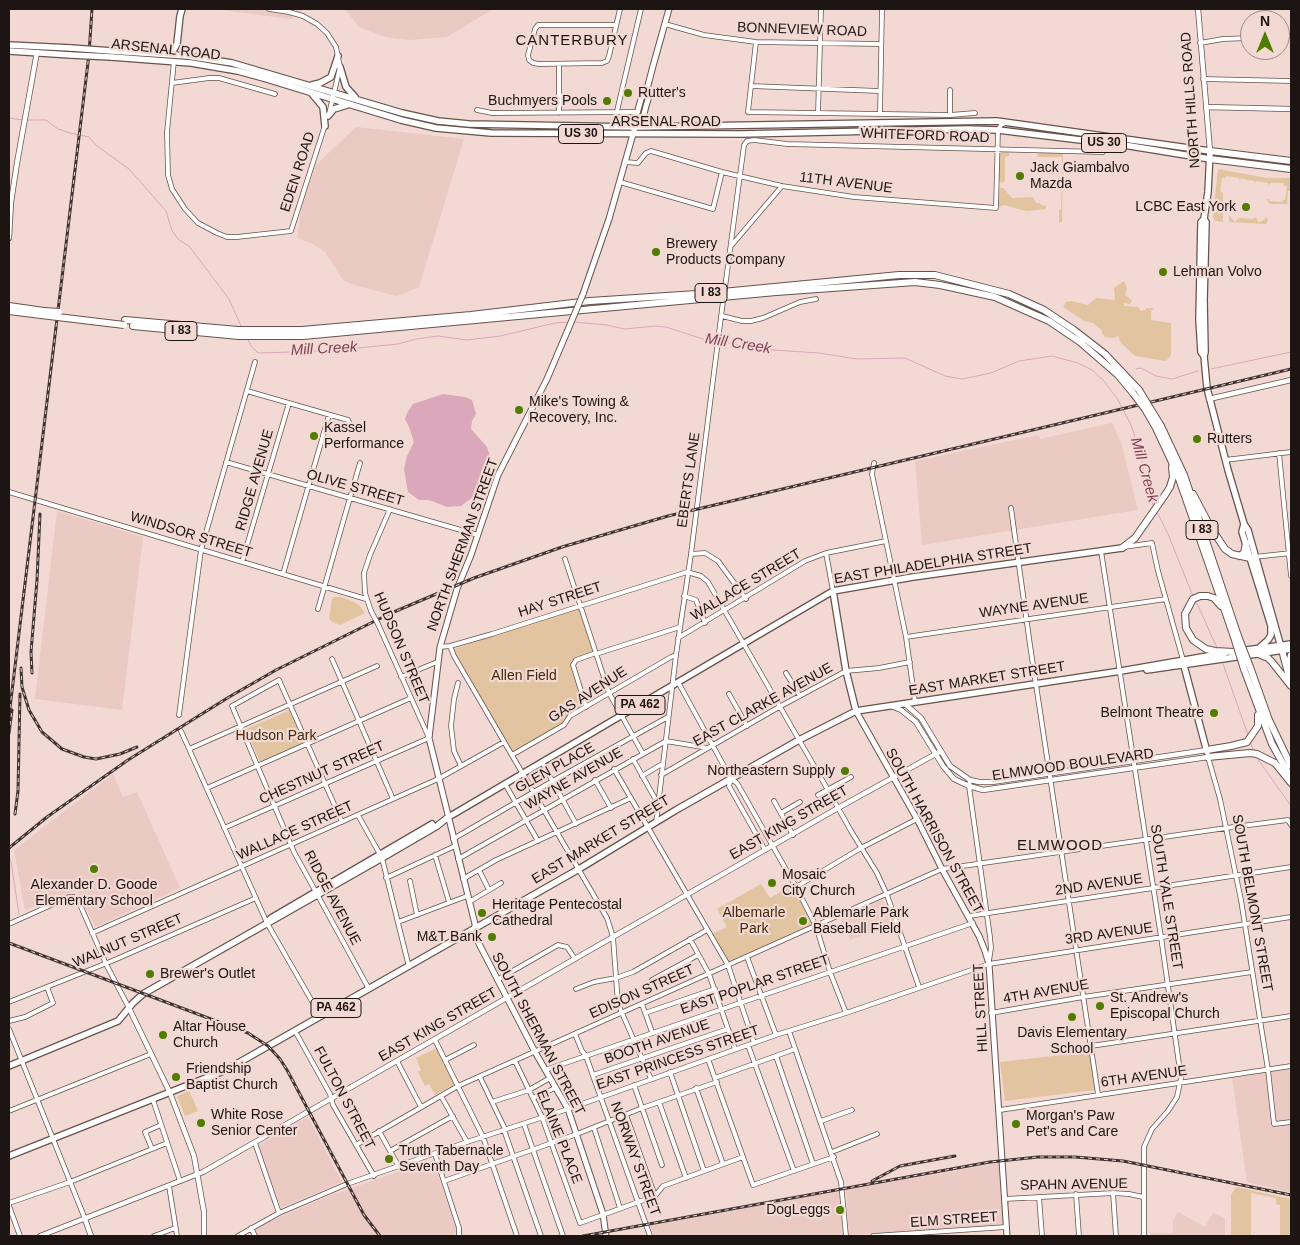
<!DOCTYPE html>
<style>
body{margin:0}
#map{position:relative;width:1300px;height:1245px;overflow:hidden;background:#f2d9d3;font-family:Arial,sans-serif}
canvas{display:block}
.frame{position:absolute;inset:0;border:10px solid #1d1513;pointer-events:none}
.north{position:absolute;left:1240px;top:10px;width:50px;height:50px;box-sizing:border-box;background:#f2d9d3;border:1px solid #9d8b86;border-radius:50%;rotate:0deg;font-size:14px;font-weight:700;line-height:20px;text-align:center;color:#1d1513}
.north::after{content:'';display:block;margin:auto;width:18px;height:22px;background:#507c00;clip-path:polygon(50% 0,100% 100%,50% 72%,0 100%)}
</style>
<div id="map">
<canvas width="1300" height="1245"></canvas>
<div class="frame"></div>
<div class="north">N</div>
</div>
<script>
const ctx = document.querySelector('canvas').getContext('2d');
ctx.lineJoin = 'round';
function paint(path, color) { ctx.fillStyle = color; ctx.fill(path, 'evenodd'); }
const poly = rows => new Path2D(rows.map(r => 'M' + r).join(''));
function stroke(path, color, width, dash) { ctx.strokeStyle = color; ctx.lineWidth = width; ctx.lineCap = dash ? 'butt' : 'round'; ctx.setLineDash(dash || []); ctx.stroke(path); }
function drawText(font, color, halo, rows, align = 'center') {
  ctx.font = font + ' Arial,sans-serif'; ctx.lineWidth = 4.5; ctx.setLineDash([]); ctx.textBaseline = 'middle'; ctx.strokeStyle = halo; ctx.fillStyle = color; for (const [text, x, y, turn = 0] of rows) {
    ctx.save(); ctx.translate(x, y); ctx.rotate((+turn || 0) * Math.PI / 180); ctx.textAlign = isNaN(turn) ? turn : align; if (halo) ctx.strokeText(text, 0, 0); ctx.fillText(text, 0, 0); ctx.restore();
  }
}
paint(poly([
 [214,9,304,9,291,19],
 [345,9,493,9,447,37,409,40,385,37,359,27],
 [356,127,464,139,419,287,397,296,354,285,343,280,325,252,313,244,297,238,301,210,316,165],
 [1112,423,1121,442,1138,510,922,545,915,461,1039,435,1040,439],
 [57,511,143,537,122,710,35,699],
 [113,774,123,797,137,792,180,888,95,927,77,890,25,910,14,850],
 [883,899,892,925,850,940,841,920],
 [1291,1068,1291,1193,1247,1182,1232,1077],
 [308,1117,342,1182,281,1208,258,1146],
 [433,1160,456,1227,455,1236,258,1236,255,1230,268,1222,331,1195],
 [1000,1163,1004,1224,849,1235,846,1190],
 [840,1191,843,1235,817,1236,654,1236,650,1226],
 [1178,1212,1205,1227,1213,1213,1225,1218,1225,1236,1151,1236,1151,1233,1173,1233,1173,1221]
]), '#eacac2');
paint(poly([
 [1003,151,1009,153,1009,156,1005,157,1005,181,1002,183,998,180,999,162,999,154],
 [1038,152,1062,152,1063,155,1062,222,1059,222,1059,210,1061,210,1062,157,1037,157],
 [1218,169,1267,178,1291,178,1291,191,1288,191,1287,203,1290,204,1270,204,1266,199,1269,199,1269,201,1282,202,1283,200,1285,200,1287,186,1284,186,1284,183,1270,183,1269,186,1268,183,1256,181,1255,183,1254,181,1241,178,1240,181,1239,178,1226,176,1225,178,1222,178,1220,191,1223,193,1223,222,1215,221,1213,217],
 [1000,188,1003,188,1012,198,1033,197,1036,203,1040,203,1041,205,1046,206,1046,209,1026,211,1004,205,1000,207,998,205],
 [1229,215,1235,222,1239,218,1253,219,1256,217,1258,222,1261,222,1267,217,1268,221,1266,224,1229,222],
 [1124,281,1127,288,1125,295,1132,300,1130,304,1124,303,1124,306,1138,307,1141,311,1145,310,1147,308,1154,308,1151,311,1151,320,1171,323,1171,355,1166,361,1135,356,1121,343,1118,336,1113,338,1105,337,1102,333,1102,330,1099,328,1093,323,1084,321,1063,307,1066,302,1071,301,1088,305,1096,298,1115,300,1114,288],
 [334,597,341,597,352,601,359,605,365,613,340,625,333,622,329,619,330,613,332,598],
 [579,608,593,652,576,658,572,660,571,664,583,705,570,714,562,724,513,753,454,651,454,649],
 [290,710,305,742,260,762,246,729],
 [761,884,770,898,793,885,814,925,729,963,712,934,727,927,717,909],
 [1080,1046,1081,1052,1090,1051,1095,1090,1005,1101,1000,1062,1062,1055,1061,1049],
 [437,1048,455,1084,435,1095,429,1084,425,1086,418,1072,421,1070,416,1058],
 [189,1091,198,1111,185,1116,177,1096],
 [1236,1187,1291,1199,1291,1236,1277,1236,1280,1235,1280,1205,1276,1204,1276,1198,1251,1193,1251,1236,1231,1236,1231,1195]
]), '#e2c4a0');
paint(poly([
 [443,394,465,397,472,400,476,414,472,421,471,429,487,447,491,460,489,471,473,497,461,506,447,507,429,500,419,500,408,492,404,469,407,456,414,442,409,427,405,419,407,413,413,404]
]), '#daa7bb');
stroke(poly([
 [9,118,23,120],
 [27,120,46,120,58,129,70,133,89,137,97,146,129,169,166,211,172,231,179,240,189,246,229,299,242,328],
 [574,322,607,325,624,329,655,326,666,327,703,339,773,350,819,353,857,359,905,358,945,376,962,379,991,373,1019,361,1052,356,1078,363,1092,370,1104,381,1118,400,1131,425,1141,454,1146,489,1154,506],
 [247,338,252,347,258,353,326,351,398,344,416,339,438,336,467,340,500,336,555,323,570,322],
 [1136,369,1141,368,1156,376,1172,379,1198,371],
 [1211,369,1291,352],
 [1157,512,1168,534,1193,596],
 [1196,601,1217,648],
 [1222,661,1248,735],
 [1250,741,1254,752],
 [1257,758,1291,806],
 [9,857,11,862,19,914]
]), '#daa7bb', 1);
const minor = poly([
 [269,9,289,12,303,16,317,24,327,33,336,47,340,67,329,114],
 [665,24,704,35,756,42,880,44],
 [616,25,538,25,535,29,528,55,529,60,533,63,539,64,602,63,607,61,609,56,620,9],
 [1280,37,1291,36],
 [756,42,748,112,950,115,975,113],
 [1200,43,1223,39,1250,38],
 [174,61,167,132,168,175,172,189,185,209,198,223,217,233,227,237,237,237,291,231,325,125],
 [559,64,559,113],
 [1203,79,1291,81],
 [172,83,209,78,219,78,275,94],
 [751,86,879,91],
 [950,90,950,115],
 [477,110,492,113,637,112],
 [617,111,641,9],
 [818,113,821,9],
 [880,113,882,9],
 [625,162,638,163,646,153,651,151,722,172,782,186,854,197,996,208,998,130,1001,125,1005,123],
 [620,182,713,209,722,172],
 [731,246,782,186],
 [726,280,744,145,747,141,754,140,787,144,1103,152],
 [722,316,742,321,751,321,763,318,800,302,816,299],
 [247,391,348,420,349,422],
 [1279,453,1291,576],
 [1225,460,1291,452],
 [226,462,478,535],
 [874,463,872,474,906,637,915,702],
 [9,492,366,599],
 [1011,508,1030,645,1098,1094],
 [1124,547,1152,543,1158,571,1183,660],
 [1101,551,1161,937,1181,1078,1177,1097,1168,1111,1152,1129,1144,1147,1144,1236],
 [826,553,833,591],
 [691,554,705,553,718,561,746,599],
 [1254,557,1291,553],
 [565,559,609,693,643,754],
 [242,562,289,403],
 [687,572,701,576,708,582,828,790,851,831,877,873,887,895,919,987],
 [283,574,329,415],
 [684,596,696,600,705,623],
 [318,609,360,463],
 [371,611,365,593,364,573,370,555,390,509],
 [906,637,1166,599],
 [678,638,805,561,826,553,886,541],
 [450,646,454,656,607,918,613,937,618,1004,651,1079],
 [440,647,450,646,492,634,687,572],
 [596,654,680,627],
 [332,659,393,799],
 [786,673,800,696],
 [401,677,437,662],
 [678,682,731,779,737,783,796,887,816,926,830,972,846,1013],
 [458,683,454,699,451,726,454,751,461,766],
 [729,694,747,726],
 [586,707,573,665,576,660,596,653],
 [179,715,201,550,255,362],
 [181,731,267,923,321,1017],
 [189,749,377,666],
 [512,755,564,725,570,716,671,657,676,655],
 [1208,757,1220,799,1241,900,1268,1070,1274,1124,1291,1122],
 [633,759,657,802],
 [542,762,576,824],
 [614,769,728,965,754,1043],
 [661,775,779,707,846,671,879,668,910,662],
 [642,776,662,764],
 [731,779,729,786,765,850],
 [595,780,611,808],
 [970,780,969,786,990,937,991,948,989,961],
 [505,784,538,841],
 [207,788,411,698],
 [818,795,851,777],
 [774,801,793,835],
 [781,813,800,802],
 [358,815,382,858,409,967],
 [342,822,279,680,232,706,294,852,369,989],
 [656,823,676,655,691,554,722,309],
 [224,828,429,738,378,624],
 [453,839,551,782,668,717],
 [435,855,449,902],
 [458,859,666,741,708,748],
 [479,870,489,890],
 [386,878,455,846],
 [463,879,496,860,631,798],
 [410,881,417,915],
 [796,887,861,848,917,819],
 [469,902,501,883],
 [969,916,1291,867],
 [398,922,467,896],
 [9,924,69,897,74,897,78,900,106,964,129,1008],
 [92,933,438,779,504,742],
 [690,939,709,974,735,1049],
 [747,957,776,1035],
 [497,980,558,945,567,947,575,959],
 [652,980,698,955],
 [576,989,594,982,616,978,633,972,707,930],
 [9,1002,112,961,256,898],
 [642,1004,652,1032],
 [645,1013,715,989],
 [991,1013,1083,997,1252,972],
 [9,1021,25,1017,53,1003,47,987],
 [9,1029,85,1219],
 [295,1031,330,1094,333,1105,374,1176],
 [789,1031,841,1182,846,1236],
 [575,1034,582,1051,586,1056,650,1236],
 [435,1040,483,1137,517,1236],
 [748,1045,794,1171],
 [1091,1046,1291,1016],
 [776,1056,813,1164],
 [708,1059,753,1185,834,1157],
 [445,1060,474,1045],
 [397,1061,421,1107],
 [515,1061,542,1117,580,1223,655,1196,663,1186,743,1157],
 [545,1070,973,923],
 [670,1072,704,1171],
 [593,1075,728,1029],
 [480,1077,505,1129],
 [715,1078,795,1049],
 [634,1085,662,1165],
 [696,1088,723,1164],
 [441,1096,467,1142],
 [533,1098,555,1088],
 [153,1100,180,1181],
 [492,1102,529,1090,550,1078],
 [659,1102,686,1178],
 [1000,1110,1291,1066],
 [9,1111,151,1054],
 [626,1115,655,1196],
 [821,1121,852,1110],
 [524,1124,563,1236],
 [594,1128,620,1208],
 [504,1130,541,1236],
 [379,1131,399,1167],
 [255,1143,279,1213],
 [356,1145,458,1086,942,869,1226,828,1288,820,1291,825],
 [152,1149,145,1132,161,1125],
 [390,1151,453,1116],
 [832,1152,877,1134],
 [435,1154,459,1228,459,1236],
 [444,1181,577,1134,642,1108,717,1082],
 [169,1186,177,1236],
 [1113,1193,1116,1236],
 [1076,1194,1079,1236],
 [1039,1197,1042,1236],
 [1005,1199,1113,1193,1129,1194,1143,1197],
 [9,1203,70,1182,167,1143],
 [9,1206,20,1236],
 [251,1228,255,1236],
 [154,1236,175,1228],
 [238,1236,279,1213,347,1184,467,1142,568,1109,776,1035,846,1013,989,964,1291,917],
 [873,1236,1006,1227]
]);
const tertiary = poly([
 [1198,9,1210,151],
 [1206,107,1291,109],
 [9,238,11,202,17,163,37,52],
 [1209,399,1291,380],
 [905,704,921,718,950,766,970,780,979,782,992,782,1207,750],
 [891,706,901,710,916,722,943,766,954,779,969,786,983,790,1208,757],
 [129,1008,170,1093,194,1156,204,1212,204,1236],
 [85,1219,91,1236],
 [40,1236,203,1172,838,808,941,751]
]);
const secondary = poly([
 [636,127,643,118,646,106,650,93,647,89,653,66,669,9],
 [583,294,609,219,635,127,636,117,643,92,647,89],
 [567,332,547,379,498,475,471,555,457,589,440,647,429,738,475,924,475,936,535,1052,568,1109,603,1214,606,1236],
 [856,711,917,819,942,869,979,936,985,951,989,964,1007,1236]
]);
const primary = poly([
 [1204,219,1206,222,1204,300,1205,352,1204,356,1207,388,1228,470,1244,524,1248,530,1281,647],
 [1204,356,1201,352,1199,320,1201,222,1204,219,1208,192,1210,151],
 [1244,524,1242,532,1272,629],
 [833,591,846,671,856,711],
 [1260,647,1268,640,1271,635,1271,627],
 [1239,651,1291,644],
 [1183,662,1207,752],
 [1147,670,1291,649],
 [267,923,271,918,432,824],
 [9,1066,118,1021,133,1003,143,994,382,858,437,826,447,818,833,591,913,577,1122,548],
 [9,1156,226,1070,579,869,676,810,799,740,856,711,1121,671,1225,653]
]);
const trunk = poly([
 [9,45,71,48],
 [9,51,71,55],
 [112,51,187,56,232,63,402,113,438,121,469,124,635,127,997,121,1210,151],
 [168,54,173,51,177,44,180,16,182,9],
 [111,57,191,63,238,71,267,79,401,120,436,128,491,133,741,134,967,129,998,130,1130,146,1210,159],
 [340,67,346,87,355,97],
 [312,85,320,83,331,77,338,56],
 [312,94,323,107,325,126],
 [328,116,334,109,347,105]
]);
const motorway = poly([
 [1210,151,1291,161],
 [1210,159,1291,169],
 [9,306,44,311],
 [9,311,41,315],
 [125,320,238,330,302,330,471,315,590,301,712,293,899,275,935,275,1009,294,1044,310,1074,330,1105,354,1139,390],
 [133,326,239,336,303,336,776,292,915,282,940,285,995,297,1049,321,1080,342,1118,375,1133,393],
 [1161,426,1184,475,1238,636],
 [1156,428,1177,473,1234,637],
 [1193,494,1211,528,1225,549,1232,554,1250,558],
 [1122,548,1135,538,1165,495,1170,487,1173,477,1172,467],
 [1239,556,1244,553,1246,543],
 [1221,606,1214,598,1208,596,1200,596,1193,599,1185,614,1186,628,1193,640,1206,649,1215,651,1234,652],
 [1282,650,1288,673,1291,678],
 [1256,653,1268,658,1272,662,1291,686],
 [1250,667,1269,720,1291,766],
 [1244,669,1272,744,1291,778],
 [1288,669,1291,655],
 [1207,750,1231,746,1247,742,1258,726,1258,715],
 [1208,757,1250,753,1257,754,1275,763,1291,783]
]);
stroke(minor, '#67524e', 5.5);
stroke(tertiary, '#67524e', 6);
stroke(secondary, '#67524e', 7);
stroke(primary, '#67524e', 8);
stroke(trunk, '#67524e', 8);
stroke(motorway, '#67524e', 8);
stroke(minor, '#fff', 4);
stroke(tertiary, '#fff', 4.5);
stroke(secondary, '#fff', 5);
stroke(primary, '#fff', 5.5);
stroke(trunk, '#fff', 5.5);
stroke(motorway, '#fff', 6);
const rail = poly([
 [21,668,22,687,29,710,42,732,62,749,84,757,96,759,120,754,137,747],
 [32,673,31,652,37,580,40,514],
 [9,716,89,54,92,9],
 [9,733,12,710],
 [15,814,18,791,20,694],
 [9,848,47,817,128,760,229,697,276,670,389,614,474,578,562,547,668,516,1291,369],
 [9,943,248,1033,268,1046,280,1059,287,1070,364,1215,380,1236],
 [872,1181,900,1166,955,1156],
 [583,1236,990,1162,1038,1157,1075,1157,1123,1161,1291,1195]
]);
stroke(rail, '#3f3432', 3);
stroke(rail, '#f2d9d3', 1, [4]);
const minorBridge = poly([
 [722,309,726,280],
 [371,611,378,624]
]);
const secondaryBridge = poly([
 [567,332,583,294]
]);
const trunkBridge = poly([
 [71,48,112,51],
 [71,55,111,57]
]);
const motorwayBridge = poly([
 [44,311,59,312],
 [41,315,124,325],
 [1139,390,1161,426],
 [1133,393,1145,409,1156,428],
 [1238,636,1250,667],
 [1234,637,1244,669]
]);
stroke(minorBridge, '#67524e', 5.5, []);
stroke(secondaryBridge, '#67524e', 7, []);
stroke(trunkBridge, '#67524e', 8, []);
stroke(motorwayBridge, '#67524e', 8, []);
stroke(minorBridge, '#fff', 4);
stroke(secondaryBridge, '#fff', 5);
stroke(trunkBridge, '#fff', 5.5);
stroke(motorwayBridge, '#fff', 6);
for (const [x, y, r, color] of [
 [628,93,5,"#507c00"],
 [607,101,5,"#507c00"],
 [1020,176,5,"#507c00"],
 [1246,207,5,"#507c00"],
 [656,252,5,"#507c00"],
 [1163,272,5,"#507c00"],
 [519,410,5,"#507c00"],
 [314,436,5,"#507c00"],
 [1197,439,5,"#507c00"],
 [1214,713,5,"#507c00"],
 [845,771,5,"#507c00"],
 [94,869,5,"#507c00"],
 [772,883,5,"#507c00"],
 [482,913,5,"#507c00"],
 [803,921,5,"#507c00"],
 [492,937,5,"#507c00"],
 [150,974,5,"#507c00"],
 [1100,1006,5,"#507c00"],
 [1072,1017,5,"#507c00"],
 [163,1035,5,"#507c00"],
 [176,1077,5,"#507c00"],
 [201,1123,5,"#507c00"],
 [1016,1124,5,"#507c00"],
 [389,1159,5,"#507c00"],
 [840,1210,5,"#507c00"]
]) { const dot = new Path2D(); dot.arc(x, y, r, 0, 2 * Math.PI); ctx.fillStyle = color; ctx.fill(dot); stroke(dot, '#f2d9d3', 2); }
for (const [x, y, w] of [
 [581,134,45],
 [1104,143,45],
 [711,293,32],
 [181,331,32],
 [1202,530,32],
 [640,705,50],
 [336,1008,50]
]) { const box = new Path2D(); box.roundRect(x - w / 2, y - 9.5, w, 19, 4); ctx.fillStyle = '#f2d9d3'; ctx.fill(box); stroke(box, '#1d1513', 1); }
drawText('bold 12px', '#1d1513', null, [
 ["US 30",581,134],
 ["US 30",1104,143],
 ["I 83",711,293],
 ["I 83",181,331],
 ["I 83",1202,530],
 ["PA 462",640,705],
 ["PA 462",336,1008]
]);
drawText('14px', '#1d1513', '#f2d9d3', [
 ["BONNEVIEW ROAD",802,30,2],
 ["ARSENAL ROAD",166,50,6],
 ["NORTH HILLS ROAD",1191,100,-94],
 ["ARSENAL ROAD",666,122],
 ["WHITEFORD ROAD",925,136,2],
 ["EDEN ROAD",298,172,-72],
 ["11TH AVENUE",846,183,7],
 ["RIDGE AVENUE",255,480,-74],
 ["EBERTS LANE",689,480,-82],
 ["OLIVE STREET",355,488,16],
 ["WINDSOR STREET",191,535,17],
 ["NORTH SHERMAN STREET",463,545,-70],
 ["EAST PHILADELPHIA STREET",933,564,-9],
 ["WALLACE STREET",746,585,-31],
 ["HAY STREET",560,600,-18],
 ["WAYNE AVENUE",1034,606,-8],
 ["HUDSON STREET",401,648,67],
 ["EAST MARKET STREET",987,679,-9],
 ["GAS AVENUE",588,695,-33],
 ["EAST CLARKE AVENUE",763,705,-29],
 ["ELMWOOD BOULEVARD",1073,765,-8],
 ["GLEN PLACE",555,768,-29],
 ["CHESTNUT STREET",322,773,-24],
 ["WAYNE AVENUE",574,779,-30],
 ["EAST KING STREET",789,823,-30],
 ["WALLACE STREET",295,831,-24],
 ["SOUTH HARRISON STREET",934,831,61],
 ["EAST MARKET STREET",601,840,-31],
 ["2ND AVENUE",1099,885,-8],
 ["SOUTH YALE STREET",1166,897,81],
 ["RIDGE AVENUE",332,898,62],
 ["SOUTH BELMONT STREET",1252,903,80],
 ["3RD AVENUE",1109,934,-8],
 ["WALNUT STREET",128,941,-23],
 ["EAST POPLAR STREET",755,985,-19],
 ["EDISON STREET",642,992,-24],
 ["4TH AVENUE",1046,992,-10],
 ["HILL STREET",981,1008,-93],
 ["EAST KING STREET",438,1025,-30],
 ["SOUTH SHERMAN STREET",538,1034,62],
 ["BOOTH AVENUE",657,1042,-19],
 ["EAST PRINCESS STREET",678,1058,-19],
 ["6TH AVENUE",1144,1077,-8],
 ["FULTON STREET",344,1098,62],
 ["ELAINE PLACE",559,1137,68],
 ["NORWAY STREET",635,1159,70],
 ["SPAHN AVENUE",1074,1185,-1],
 ["ELM STREET",954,1220,-4]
]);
drawText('14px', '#1d1513', '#f2d9d3', [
 ["Rutter's",638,93],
 ["Buchmyers Pools",597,101,"right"],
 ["Jack Giambalvo",1030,168],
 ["Mazda",1030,184],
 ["LCBC East York",1236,207,"right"],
 ["Brewery",666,244],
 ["Products Company",666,260],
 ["Lehman Volvo",1173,272],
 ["Mike's Towing &",529,402],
 ["Recovery, Inc.",529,418],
 ["Kassel",324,428],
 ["Performance",324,444],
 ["Rutters",1207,439],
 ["Belmont Theatre",1204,713,"right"],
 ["Northeastern Supply",835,771,"right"],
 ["Mosaic",782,875],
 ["City Church",782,891],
 ["Alexander D. Goode",94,885,"center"],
 ["Elementary School",94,901,"center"],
 ["Heritage Pentecostal",492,905],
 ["Cathedral",492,921],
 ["Ablemarle Park",813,913],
 ["Baseball Field",813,929],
 ["M&T Bank",482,937,"right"],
 ["Brewer's Outlet",160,974],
 ["St. Andrew's",1110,998],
 ["Episcopal Church",1110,1014],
 ["Altar House",173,1027],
 ["Church",173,1043],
 ["Davis Elementary",1072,1033,"center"],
 ["School",1072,1049,"center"],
 ["Friendship",186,1069],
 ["Baptist Church",186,1085],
 ["White Rose",211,1115],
 ["Senior Center",211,1131],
 ["Morgan's Paw",1026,1116],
 ["Pet's and Care",1026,1132],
 ["Truth Tabernacle",399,1151],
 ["Seventh Day",399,1167],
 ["DogLeggs",830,1210,"right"]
], 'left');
drawText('14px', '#422b0b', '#f2d9d3', [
 ["Allen Field",524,676],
 ["Hudson Park",276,736],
 ["Albemarle",754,913],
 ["Park",754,929]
]);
ctx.letterSpacing = '1px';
drawText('15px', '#1d1513', '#f2d9d3', [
 ["CANTERBURY",572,41],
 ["ELMWOOD",1060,846]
]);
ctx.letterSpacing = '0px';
drawText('italic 15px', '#7f3e5a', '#f2d9d3', [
 ["Mill Creek",738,344,9],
 ["Mill Creek",324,349,-3],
 ["Mill Creek",1144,470,74]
]);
</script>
